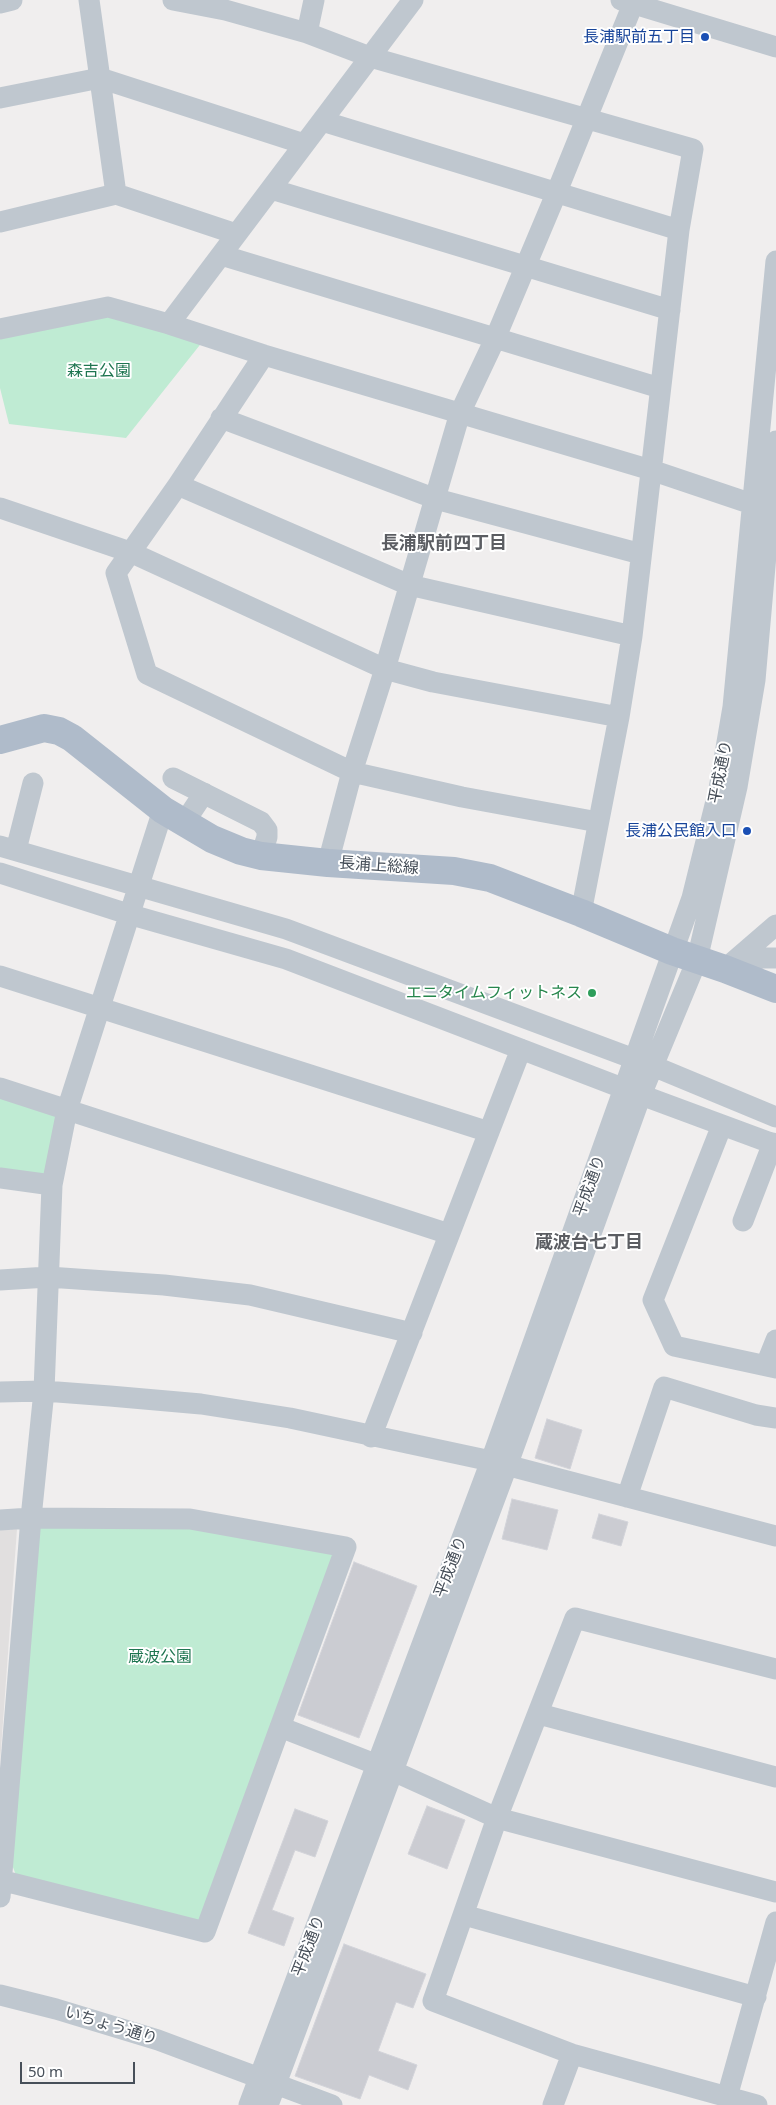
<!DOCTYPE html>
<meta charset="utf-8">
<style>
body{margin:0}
#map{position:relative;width:776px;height:2105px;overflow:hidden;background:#f0eeee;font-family:"Noto Sans",sans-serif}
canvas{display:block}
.scale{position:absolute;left:20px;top:2062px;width:115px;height:22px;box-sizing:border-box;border:2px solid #474f59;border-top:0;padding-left:6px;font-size:15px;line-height:18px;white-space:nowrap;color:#474f59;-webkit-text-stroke:4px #fff;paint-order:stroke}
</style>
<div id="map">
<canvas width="776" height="2105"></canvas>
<div class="scale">50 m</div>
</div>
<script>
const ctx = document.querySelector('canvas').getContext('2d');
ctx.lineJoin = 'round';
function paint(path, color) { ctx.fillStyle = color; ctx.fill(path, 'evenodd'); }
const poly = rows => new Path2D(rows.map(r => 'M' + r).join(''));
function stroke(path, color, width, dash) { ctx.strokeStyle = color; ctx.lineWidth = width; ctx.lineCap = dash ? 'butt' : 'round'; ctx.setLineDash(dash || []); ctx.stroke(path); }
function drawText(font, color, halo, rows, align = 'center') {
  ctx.font = font + ' "Noto Sans","Noto Sans JP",sans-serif'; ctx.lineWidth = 4; ctx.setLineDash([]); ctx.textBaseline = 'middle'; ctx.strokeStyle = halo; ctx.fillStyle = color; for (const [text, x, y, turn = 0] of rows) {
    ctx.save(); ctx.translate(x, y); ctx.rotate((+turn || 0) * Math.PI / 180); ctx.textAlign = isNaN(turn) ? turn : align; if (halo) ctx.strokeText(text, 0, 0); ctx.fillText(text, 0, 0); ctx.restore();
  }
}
paint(poly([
 [17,1529,0,1763,0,1530]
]), '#e1dfdf');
paint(poly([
 [108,307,207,336,126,438,9,424,0,388,0,329],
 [0,1088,67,1110,52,1185,0,1178],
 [31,1518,190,1519,346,1547,205,1932,17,1878,11,1862]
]), '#bfebd3');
const building = poly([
 [547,1419,582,1430,570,1469,535,1458,547,1419],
 [512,1499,558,1510,547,1550,502,1539,512,1499],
 [599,1514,628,1522,621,1546,592,1538,599,1514],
 [354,1562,417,1586,359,1738,298,1715,354,1562],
 [427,1806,465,1820,447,1869,408,1854,427,1806],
 [295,1809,328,1821,315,1857,295,1850,272,1910,294,1918,284,1946,248,1933,295,1809],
 [344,1944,426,1974,413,2008,396,2002,378,2051,417,2065,408,2090,369,2075,360,2099,295,2076,344,1944]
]);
paint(building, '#cbccd2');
stroke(building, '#d2d3d9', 1);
stroke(poly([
 [89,0,116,194],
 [173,0,225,10,307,33,370,57,693,149,679,230,632,636,619,717,581,913],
 [621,0,776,47],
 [0,3,12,0],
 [307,33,314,0],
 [0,98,100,78,304,144],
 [322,121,679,230],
 [271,189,670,310],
 [0,222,116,194,236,234],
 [221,255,660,388],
 [169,324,413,0],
 [0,329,108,307,169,324,264,355,651,470,752,504,765,505],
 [264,355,178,485,116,573,147,674,352,772,462,797,598,822],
 [221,418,436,499,641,554],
 [178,485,409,585,632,636],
 [0,508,130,552,385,669,433,682,619,717],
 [173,778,261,822,267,830,267,837,261,856],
 [184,823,204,793],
 [0,846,286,929,653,1066,776,1117],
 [16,850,33,783],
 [328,863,352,772,385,669,460,413,495,339,556,194,633,4],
 [0,873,128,914,286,959,625,1089,776,1145],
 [732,967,762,958,776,958],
 [725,969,776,925],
 [0,976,489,1132],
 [0,1088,449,1234],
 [722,1125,653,1300,674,1346,776,1368],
 [0,1178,52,1185],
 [743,1221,773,1143],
 [0,1280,48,1277,164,1285,250,1295,412,1333],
 [766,1365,776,1340],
 [0,1392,44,1391,110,1396,201,1404,290,1418,491,1461,776,1536],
 [371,1437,521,1049],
 [627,1497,664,1387,756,1415,776,1418],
 [0,1520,31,1518,190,1519,346,1547,205,1932,0,1880],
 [539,1714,776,1777],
 [280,1727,393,1771,497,1818,776,1892],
 [0,1897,31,1518,44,1391,52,1185,67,1110,163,810],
 [464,1915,756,1997],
 [0,1995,56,2009,158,2040,332,2105],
 [727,2097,776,1922],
 [249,2105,491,1461,692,898,719,789,733,707,776,261],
 [268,2105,507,1466,641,1095,697,960,737,787,755,680,776,441],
 [553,2105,572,2054],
 [757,2105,572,2054,433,2001,497,1818,575,1618,776,1669]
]), '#bfc7cf', 21);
stroke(poly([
 [0,740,44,728,59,731,72,738,163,810,212,839,241,851,261,856,328,863,454,871,490,878,581,913,672,951,725,969,776,989]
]), '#afbbca', 28);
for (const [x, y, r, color] of [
 [705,37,5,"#1a4fb4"],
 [747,831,5,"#1a4fb4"],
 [592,993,5,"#2e9e5b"]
]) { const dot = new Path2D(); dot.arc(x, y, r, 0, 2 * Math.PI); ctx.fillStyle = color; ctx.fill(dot); stroke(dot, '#fff', 2); }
drawText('16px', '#164399', '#fff', [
 ["長浦駅前五丁目",695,37],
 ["長浦公民館入口",737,831]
], 'right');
drawText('16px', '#1e7550', '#fff', [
 ["森吉公園",99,371],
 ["蔵波公園",160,1657]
]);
drawText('16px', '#474f59', '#fff', [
 ["平成通り",721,772,-79],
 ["長浦上総線",379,866,4],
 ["平成通り",590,1186,-70],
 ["平成通り",451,1567,-69],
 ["平成通り",309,1946,-69],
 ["いちょう通り",111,2026,17]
]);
drawText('16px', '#27864d', '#fff', [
 ["エニタイムフィットネス",582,993]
], 'right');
drawText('bold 18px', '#5b5d62', '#fff', [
 ["長浦駅前四丁目",444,544],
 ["蔵波台七丁目",589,1243]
]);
</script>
